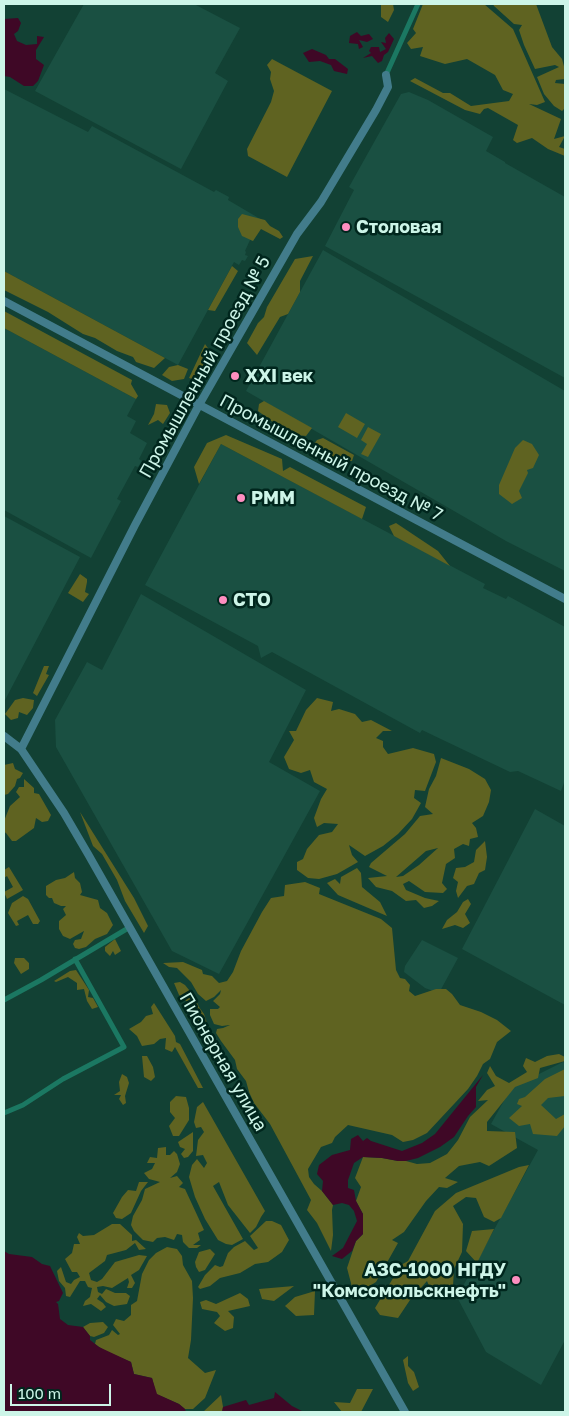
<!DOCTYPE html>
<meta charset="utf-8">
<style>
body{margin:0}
#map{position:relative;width:569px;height:1416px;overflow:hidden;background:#124134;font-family:"Golos Text",sans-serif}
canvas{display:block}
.frame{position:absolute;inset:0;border:5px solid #cdf5e8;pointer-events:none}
.scale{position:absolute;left:10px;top:1384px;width:101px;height:22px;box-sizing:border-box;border:2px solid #cdf5e8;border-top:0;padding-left:6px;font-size:15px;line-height:18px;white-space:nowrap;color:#cdf5e8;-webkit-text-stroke:4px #00261d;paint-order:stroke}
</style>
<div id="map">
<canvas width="569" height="1416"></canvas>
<div class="frame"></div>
<div class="scale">100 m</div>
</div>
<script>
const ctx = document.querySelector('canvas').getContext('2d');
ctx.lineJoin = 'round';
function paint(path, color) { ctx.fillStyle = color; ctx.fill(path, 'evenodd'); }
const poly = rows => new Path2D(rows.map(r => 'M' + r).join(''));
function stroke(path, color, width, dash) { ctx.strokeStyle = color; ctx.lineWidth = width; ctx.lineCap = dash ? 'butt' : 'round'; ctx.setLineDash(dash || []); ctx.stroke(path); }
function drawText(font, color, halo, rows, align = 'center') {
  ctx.font = font + ' "Golos Text",sans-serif'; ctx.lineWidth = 5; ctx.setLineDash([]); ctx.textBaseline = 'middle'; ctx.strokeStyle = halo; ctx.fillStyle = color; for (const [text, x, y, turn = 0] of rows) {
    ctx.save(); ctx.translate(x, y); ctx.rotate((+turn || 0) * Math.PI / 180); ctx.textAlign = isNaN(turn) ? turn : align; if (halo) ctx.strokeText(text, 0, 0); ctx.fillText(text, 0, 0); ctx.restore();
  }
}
paint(poly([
 [84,4,194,4,240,28,215,73,228,81,181,169,35,91],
 [4,89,88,132,92,126,214,192,216,190,229,197,228,200,262,220,253,241,250,240,245,251,246,252,245,255,248,256,245,261,242,260,239,265,234,262,178,365,4,271],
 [409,92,428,100,493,137,486,151,505,162,505,163,565,197,565,378,325,246,354,190,349,187,401,94],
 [323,250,565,391,565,571,506,541,246,391],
 [4,328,136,399,127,416,136,421,130,433,147,443,139,459,142,461,138,467,135,466,117,499,121,501,91,558,4,510],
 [221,444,485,584,483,588,506,599,508,596,565,627,565,780,561,791,518,771,510,772,422,730,420,733,272,652,261,658,258,646,145,585],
 [4,516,80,557,4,702],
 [141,594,306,690,269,762,320,791,219,974,172,951,56,747,55,720,87,662,102,670],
 [535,809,565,826,565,1005,462,949],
 [422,940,458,958,439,993,425,988,404,972,405,966],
 [563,1062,565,1063,565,1340,541,1385,486,1352,457,1297,538,1150,491,1124,511,1088]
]), '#1a5042');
paint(poly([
 [373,4,393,4,394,10,388,22,381,17,381,5],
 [423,4,484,4,513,29,545,102,537,105,529,104,561,119,554,139,565,136,559,147,565,149,565,156,548,149,532,138,517,143,513,140,518,125,488,108,484,109,480,114,465,110,410,81,415,78,443,93,450,93,471,106,509,101,513,94,503,90,495,75,467,59,445,64,420,56,423,47,411,49,407,43,416,33,413,29],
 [493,4,536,4,552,47,562,59,565,70,565,79,556,80,555,83,565,84,565,108,562,111,554,106,544,94,537,77,559,67,555,65,535,69,524,45,519,30,522,25,514,24,494,6],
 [272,59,332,91,287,177,248,156,247,149,271,102,274,91,270,79,271,72,267,65],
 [242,214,265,220,270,226,279,231,283,237,280,239,261,229,253,241,242,236,238,227,238,219],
 [313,256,300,281,300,292,288,314,280,317,257,355,247,343,258,323,264,317,267,307,295,259],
 [232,266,238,271,215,311,208,310],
 [4,271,165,358,154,368,136,362,133,357,117,351,95,338,83,334,48,312,4,290],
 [4,311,132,380,131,384,138,396,136,399,4,328],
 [205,344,210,351,215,354,203,376,199,375,196,380,189,378],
 [178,365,188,369,184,379,172,381,162,375,169,367],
 [264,401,312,428,306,436,297,435,278,426,258,411,259,404],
 [156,404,167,405,170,413,163,424,158,420,148,425,154,414],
 [346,413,365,424,357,438,338,427],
 [368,427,381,434,368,457,361,454,367,444,361,440],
 [226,435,282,459,283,471,290,467,366,507,362,519,221,444,199,484,194,467,207,443],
 [323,438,354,455,352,461,345,461,329,456,317,449,314,444,317,440],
 [523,440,532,444,539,455,533,468,527,470,528,473,519,491,522,498,512,504,499,494,499,485,515,448],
 [396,523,438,551,450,566,394,536,389,526],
 [80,574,87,579,87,582,85,592,89,594,83,602,68,593],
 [44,666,49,666,46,674,49,675,37,696,33,693],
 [23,698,34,700,33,708,27,715,19,712,18,718,11,720,5,714,15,700],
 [317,698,333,702,331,711,339,709,355,714,362,722,371,720,392,731,383,731,376,738,383,741,383,747,388,754,413,748,434,754,436,762,425,791,415,790,414,798,421,803,412,819,398,834,383,846,365,856,349,845,352,855,358,862,337,874,319,879,308,878,297,870,297,862,303,859,307,849,319,835,332,832,338,824,324,823,317,827,314,818,321,799,327,789,314,782,310,770,301,773,289,769,284,757,294,740,289,731,296,731,306,710],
 [441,758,469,769,485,779,491,790,489,802,483,816,472,823,476,828,478,837,470,839,469,846,463,844,454,849,455,858,446,864,442,883,447,889,443,893,425,892,409,881,403,884,406,890,425,898,439,901,432,906,424,908,416,900,406,901,392,891,376,887,368,878,387,876,369,867,371,863,405,834,420,816,433,814,425,807,429,789,436,776],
 [438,848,419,865,403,876,396,877,426,851],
 [13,763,15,769,23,773,20,778,17,779,15,786,8,794,4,795,4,765],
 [24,779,34,788,34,793,39,794,51,815,48,821,42,822,36,818,34,828,16,841,12,841,6,833,4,832,4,821,10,806,20,797,16,792,19,787,24,787],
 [80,812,134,898,148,926,144,933,125,901,117,880,102,854,93,846],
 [485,841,487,857,485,870,479,873,474,884,467,886,458,898,456,891,458,882,453,878,456,868,465,867,474,862,476,850],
 [9,867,23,890,7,899,4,892,13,887,7,876,4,878,4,870],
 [357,868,361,873,362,887,380,902,387,916,338,895,327,883,335,879,340,884,341,877],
 [74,872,75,878,80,883,82,892,80,895,98,900,100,908,107,913,113,925,107,934,95,939,86,947,79,949,75,948,73,944,75,940,81,939,84,931,70,939,63,936,59,929,59,921,66,915,63,909,66,906,61,906,54,903,52,898,49,898,46,895,46,886,56,880,65,878],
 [305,882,320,888,319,894,381,919,392,928,396,970,400,978,405,979,410,985,409,991,415,996,436,989,446,989,452,994,460,1005,481,1012,497,1020,511,1031,497,1042,490,1059,483,1064,477,1076,468,1089,427,1133,413,1140,403,1142,392,1135,348,1125,335,1137,332,1143,321,1147,308,1169,309,1177,314,1184,322,1191,333,1205,332,1210,333,1235,331,1251,317,1223,307,1210,311,1200,270,1124,254,1103,249,1092,246,1081,237,1069,235,1060,221,1041,216,1033,217,1029,223,1028,230,1025,222,1026,214,1024,210,1015,210,1009,218,1009,220,1007,213,1001,220,994,221,990,214,997,206,1001,198,994,191,982,177,968,169,967,163,963,183,962,202,970,203,974,212,976,219,983,227,981,233,972,241,951,262,912,271,898,284,896,285,885],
 [23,896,28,899,40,921,38,924,33,924,28,915,17,921,19,925,16,926,8,913,12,903],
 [468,899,471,904,465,914,470,923,463,928,455,925,442,929,447,920,457,912,463,902],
 [115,939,121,951,115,955,113,951,110,956,105,951,105,947],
 [15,958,24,958,29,963,29,969,21,974,14,963],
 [76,970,89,990,88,997,93,998,98,1007,92,1009,87,1001,84,989,77,990,77,983,68,977,56,982,54,981,70,971],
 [180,982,185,985,194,996,199,1007,204,1014,209,1029,193,1016,191,1005,179,995,174,983],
 [154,1003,175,1036,176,1042,180,1044,203,1088,198,1088,175,1047,172,1052,165,1049,166,1038,160,1039,154,1044,142,1046,137,1036,129,1029,141,1022,146,1016,153,1014,151,1007],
 [559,1054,565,1057,565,1061,540,1068,538,1078,515,1087,487,1122,487,1131,515,1132,517,1148,489,1166,480,1162,459,1166,445,1178,458,1182,447,1188,439,1187,426,1201,404,1232,392,1240,398,1243,376,1282,368,1287,352,1287,347,1268,356,1241,363,1234,363,1214,356,1201,361,1187,355,1178,363,1157,382,1158,398,1161,406,1161,417,1164,430,1163,447,1154,458,1140,470,1117,488,1100,478,1101,487,1090,495,1086,487,1073,490,1066,496,1076,509,1083,527,1072,523,1066,526,1058,535,1062,547,1056],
 [142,1056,147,1056,153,1067,155,1077,151,1081,144,1077],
 [565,1069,565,1096,548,1098,541,1105,556,1119,565,1114,565,1126,557,1136,533,1134,530,1124,519,1126,509,1118,522,1106,517,1104,519,1099,525,1097,545,1079],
 [122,1074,127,1077,129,1083,125,1096,126,1103,123,1105,119,1099,121,1095,114,1095,120,1091,119,1082],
 [176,1096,186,1097,189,1108,189,1120,179,1136,173,1136,169,1126,175,1118,170,1112,170,1102],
 [203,1102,265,1211,261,1217,256,1227,250,1233,228,1205,219,1182,213,1186,243,1239,232,1245,226,1244,218,1240,205,1219,195,1197,189,1177,192,1165,197,1159,204,1168,207,1163,203,1155,196,1156,198,1140,204,1132,201,1127,196,1128,194,1122,197,1107],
 [193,1132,193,1151,188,1157,184,1158,181,1154,185,1149,180,1147,178,1142],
 [166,1147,166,1155,170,1155,174,1151,177,1154,180,1164,177,1172,170,1178,177,1176,183,1183,179,1187,185,1189,204,1230,198,1233,200,1240,193,1245,201,1245,197,1248,189,1248,183,1242,182,1235,177,1234,174,1240,165,1237,157,1238,153,1242,143,1240,134,1231,131,1225,133,1216,142,1200,145,1189,160,1182,149,1179,144,1173,152,1169,155,1163,147,1163,150,1157,157,1158,158,1148],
 [529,1165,501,1218,494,1222,484,1217,476,1198,466,1197,453,1206,463,1224,462,1252,454,1269,453,1286,432,1293,427,1281,410,1300,398,1318,380,1315,375,1308,401,1265,408,1261,435,1211,456,1193,519,1167],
 [139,1182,148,1182,141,1191,131,1213,122,1219,116,1218,113,1213,122,1197,128,1190,136,1191],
 [266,1221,272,1221,281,1225,289,1240,282,1252,268,1262,255,1264,240,1273,220,1278,210,1286,200,1289,198,1287,205,1275,215,1265,220,1267,223,1266,228,1253,234,1247,245,1241,254,1250,258,1248,250,1236],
 [112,1224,120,1224,132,1235,132,1241,136,1240,146,1249,139,1250,135,1243,126,1250,107,1255,105,1261,89,1273,91,1280,97,1282,102,1279,115,1262,139,1255,147,1256,139,1270,131,1275,135,1283,132,1288,127,1288,129,1282,128,1278,112,1288,103,1286,97,1287,98,1292,102,1294,106,1289,115,1293,126,1293,130,1296,127,1304,114,1306,106,1302,100,1295,97,1299,103,1303,106,1307,101,1311,91,1304,83,1306,85,1301,90,1297,92,1288,88,1287,85,1281,80,1281,70,1297,66,1296,65,1288,59,1281,57,1271,61,1267,66,1282,71,1284,74,1280,80,1277,77,1272,72,1272,65,1259,72,1253,74,1244,80,1244,77,1237,79,1233,83,1236,94,1235],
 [494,1229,477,1263,466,1251,472,1231],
 [167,1247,177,1249,182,1256,183,1265,192,1281,193,1298,191,1340,188,1358,205,1373,216,1370,205,1398,193,1409,185,1409,179,1404,156,1394,152,1378,134,1374,131,1362,105,1351,95,1344,96,1340,109,1335,112,1330,118,1335,120,1334,113,1325,116,1319,124,1321,131,1315,131,1305,137,1301,142,1274,149,1260,156,1253],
 [210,1249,215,1254,205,1270,199,1272,196,1267,195,1262,199,1252],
 [294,1286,274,1301,262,1299,259,1289],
 [315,1291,314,1315,296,1316,285,1306,295,1297],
 [240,1293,248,1299,250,1306,228,1311,234,1317,233,1328,225,1331,214,1323,220,1316,217,1312,202,1309,200,1302,206,1300,216,1304],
 [103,1322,108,1327,104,1333,94,1337,90,1336,83,1327,90,1323],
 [408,1356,408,1366,414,1372,419,1387,413,1391,408,1383,403,1360],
 [357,1389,373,1389,361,1412,342,1412,334,1402,350,1403],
 [221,1395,223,1407,222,1412,203,1412]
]), '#5f6321');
paint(poly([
 [18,18,21,23,18,31,14,34,17,41,26,45,37,44,37,36,44,37,36,50,36,59,44,65,38,81,33,86,24,86,10,77,4,76,4,19],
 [357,32,361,36,369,34,373,39,367,42,359,40,363,47,359,49,358,44,349,43,350,36],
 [389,33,394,39,388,52,384,55,382,61,378,63,372,56,363,58,371,53,369,51,371,47,379,47,380,52,386,49,381,42,386,43,385,38],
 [312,49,326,55,329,59,335,59,348,69,347,74,334,71,331,65,320,61,309,62,303,53],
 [483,1075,476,1087,476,1107,468,1116,454,1137,440,1147,418,1158,406,1161,398,1161,382,1158,363,1157,354,1163,348,1180,348,1188,354,1190,356,1201,363,1214,363,1234,356,1241,352,1251,342,1259,332,1256,343,1248,357,1221,354,1211,349,1205,342,1203,333,1205,322,1191,323,1181,317,1174,319,1165,332,1155,350,1150,351,1139,358,1135,363,1141,367,1138,371,1141,402,1151,422,1143,435,1134],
 [4,1251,9,1254,32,1257,42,1264,50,1266,63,1293,59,1301,56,1302,58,1304,60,1319,68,1325,83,1327,90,1336,90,1340,99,1347,131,1362,134,1374,152,1378,157,1394,179,1404,185,1409,186,1412,4,1412],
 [275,1392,292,1406,304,1412,222,1412,223,1407,246,1400,249,1405,274,1398]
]), '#3f0826');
stroke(poly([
 [386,75,418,4],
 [4,1000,41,980,130,927],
 [4,1113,23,1105,63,1079,124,1047,75,959]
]), '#1b7862', 5);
stroke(poly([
 [4,301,565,599],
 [4,736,21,749,64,813,88,854,405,1412],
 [21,749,135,525,199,405,297,234,321,202,376,110,388,87,386,75]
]), '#427c8b', 8);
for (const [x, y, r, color] of [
 [346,227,5,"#fd8ec0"],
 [235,376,5,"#fd8ec0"],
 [241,498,5,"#fd8ec0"],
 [223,600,5,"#fd8ec0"],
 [516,1280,5,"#fd8ec0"]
]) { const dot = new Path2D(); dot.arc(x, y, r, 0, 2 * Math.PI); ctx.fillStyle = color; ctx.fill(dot); stroke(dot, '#00261d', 2); }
drawText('bold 18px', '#cdf5e8', '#00261d', [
 ["Столовая",356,227],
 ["XXI век",245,376],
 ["РММ",251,498],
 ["СТО",233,600],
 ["АЗС-1000 НГДУ",506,1270,"right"],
 ["\"Комсомольскнефть\"",506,1291,"right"]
], 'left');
drawText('18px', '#cdf5e8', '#00261d', [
 ["Промышленный проезд № 5",205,367,-61],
 ["Промышленный проезд № 7",331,458,28],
 ["Пионерная улица",223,1062,60]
]);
</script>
